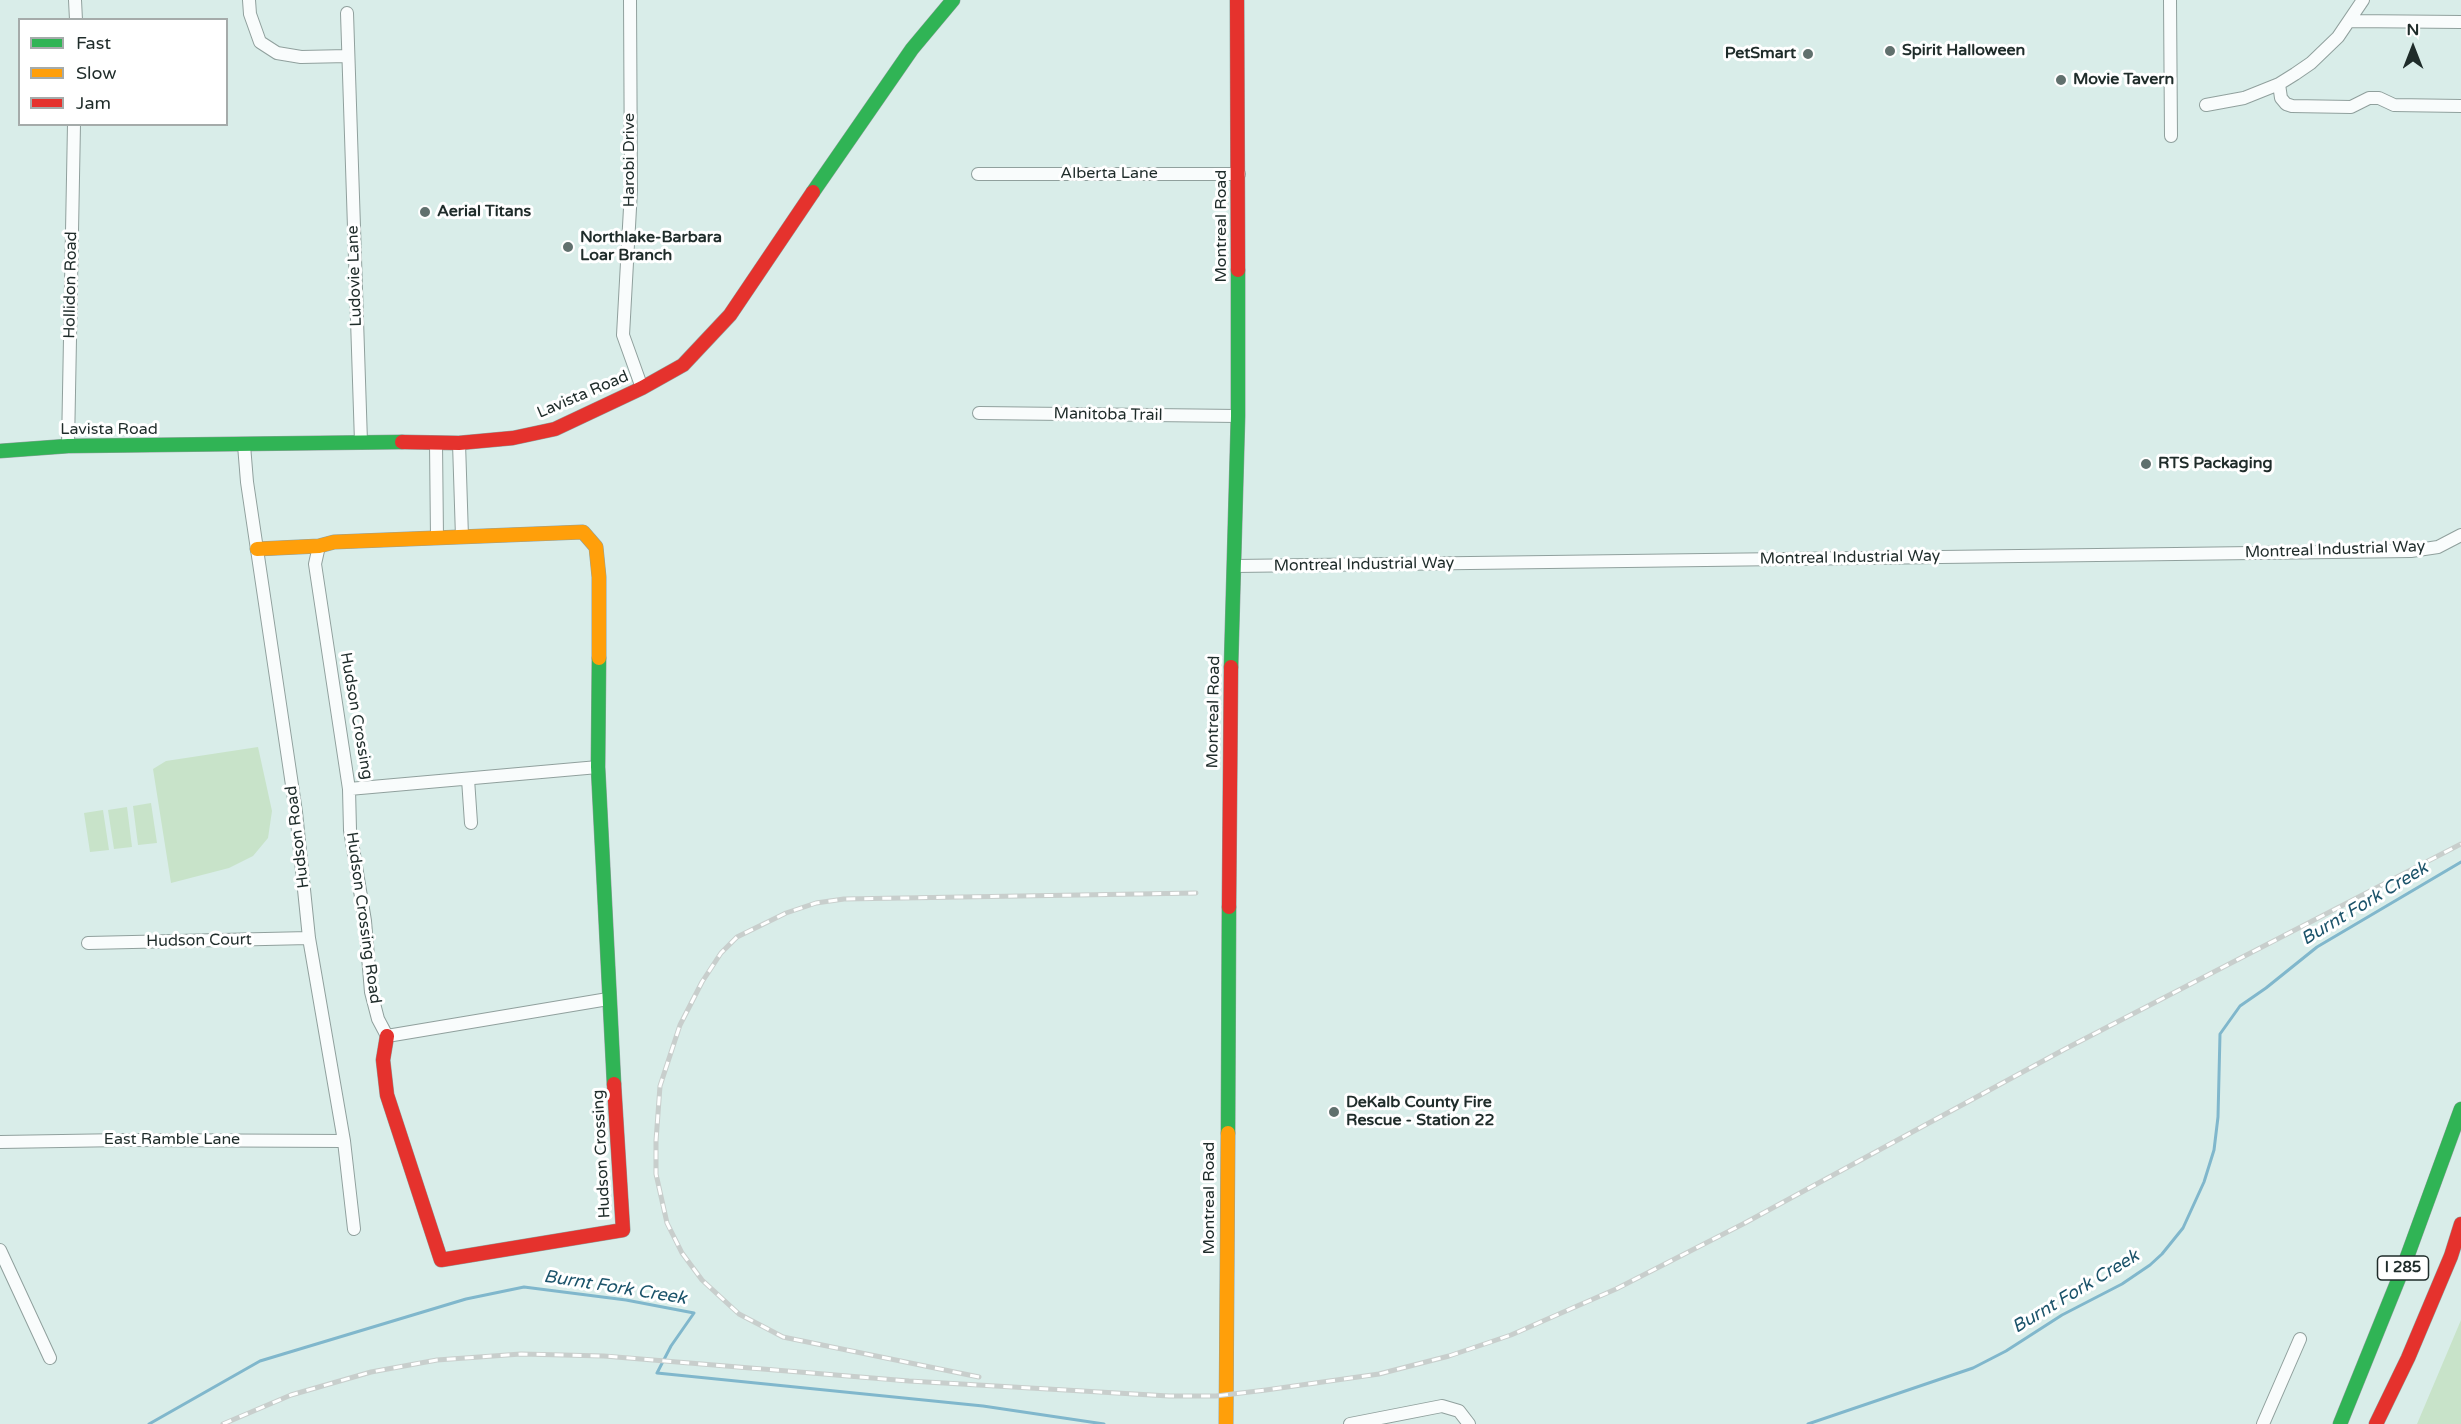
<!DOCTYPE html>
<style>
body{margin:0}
#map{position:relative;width:2461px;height:1424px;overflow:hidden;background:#d9ede9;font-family:"Varela Round",sans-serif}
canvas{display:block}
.legend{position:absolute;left:18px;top:18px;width:210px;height:108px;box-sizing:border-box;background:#fff;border:2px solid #a5abaa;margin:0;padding:8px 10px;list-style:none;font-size:18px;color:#1f2c2a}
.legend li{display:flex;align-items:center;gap:12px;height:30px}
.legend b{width:30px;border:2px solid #a5abaa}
.north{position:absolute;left:2383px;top:18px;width:60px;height:60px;-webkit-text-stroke:4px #fff;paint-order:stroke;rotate:0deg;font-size:16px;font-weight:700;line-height:24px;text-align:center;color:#1f2c2a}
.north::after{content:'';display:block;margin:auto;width:21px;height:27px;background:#1f2c2a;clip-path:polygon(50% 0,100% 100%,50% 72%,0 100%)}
</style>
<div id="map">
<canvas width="2461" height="1424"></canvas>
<ul class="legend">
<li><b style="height:8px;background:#30b455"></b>Fast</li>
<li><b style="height:8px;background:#ff9f0a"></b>Slow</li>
<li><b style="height:8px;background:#e5322d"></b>Jam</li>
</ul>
<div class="north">N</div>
</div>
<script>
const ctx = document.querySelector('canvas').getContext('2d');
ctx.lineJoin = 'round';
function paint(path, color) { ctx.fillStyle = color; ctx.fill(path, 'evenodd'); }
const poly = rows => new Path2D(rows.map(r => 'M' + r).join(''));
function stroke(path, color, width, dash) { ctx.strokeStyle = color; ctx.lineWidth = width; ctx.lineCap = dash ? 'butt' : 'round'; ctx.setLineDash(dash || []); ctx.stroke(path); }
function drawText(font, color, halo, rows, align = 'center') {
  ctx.font = font + ' "Varela Round",sans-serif'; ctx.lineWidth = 6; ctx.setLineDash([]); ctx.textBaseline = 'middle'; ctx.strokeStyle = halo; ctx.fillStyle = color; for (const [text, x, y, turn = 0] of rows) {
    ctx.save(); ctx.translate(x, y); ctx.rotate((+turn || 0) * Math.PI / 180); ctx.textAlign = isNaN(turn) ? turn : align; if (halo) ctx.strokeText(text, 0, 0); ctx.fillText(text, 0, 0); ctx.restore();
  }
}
paint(poly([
 [258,747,272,811,268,838,253,856,229,868,171,883,153,769,166,761],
 [151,803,157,843,138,845,133,806],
 [127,807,132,847,114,849,108,810],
 [103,810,109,850,90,852,84,813],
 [2461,1320,2461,1424,2417,1424]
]), '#c8e3c9');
stroke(poly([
 [149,1424,260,1361,466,1299,524,1287,626,1300,694,1313,671,1346,657,1373,983,1406,1104,1424],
 [1808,1424,1973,1368,2006,1351,2062,1315,2122,1284,2150,1265,2162,1254,2183,1228,2204,1182,2214,1150,2218,1117,2220,1034,2240,1006,2266,988,2317,947,2461,862]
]), '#80b7cc', 3);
const street = poly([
 [75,0,76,20],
 [249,0,250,14,260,42,277,53,301,57,348,56],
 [630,0,631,190,623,335,642,388],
 [2170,0,2171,136],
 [347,13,361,442],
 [2350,21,2461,22],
 [2279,84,2281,98,2286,104,2292,106,2351,107,2369,98,2379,98,2394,105,2461,106],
 [2206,105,2244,98,2279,84,2295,74,2311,63,2338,37,2363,0],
 [978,174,1239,174],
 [979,413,1238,416],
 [436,443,437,538],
 [459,443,462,537],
 [244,445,247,482,296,812,309,938,344,1141,354,1229],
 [68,446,74,124],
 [319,546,315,564,349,789,350,830,365,921,371,992,378,1019,387,1036,608,999],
 [1235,566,2411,551,2438,547,2461,535],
 [468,779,471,823],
 [349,789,598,767],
 [88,943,309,938],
 [0,1142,124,1140,344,1141],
 [0,1250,50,1358],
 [1350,1424,1442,1406,1459,1411,1469,1424],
 [2263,1424,2300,1339]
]);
const fast = poly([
 [813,192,912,49,953,0],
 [0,451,68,446,402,442],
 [599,658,598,767,614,1084],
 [1231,667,1238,416,1238,270],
 [1228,1133,1229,907],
 [2340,1424,2403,1268,2461,1109]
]);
const slow = poly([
 [257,549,319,546,334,542,583,532,596,547,599,577,599,658],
 [1226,1424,1228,1133]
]);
const jam = poly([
 [1237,0,1238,270],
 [402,442,459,443,513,438,555,429,642,388,683,365,730,315,813,192],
 [1229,907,1231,667],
 [387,1036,383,1060,387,1095,441,1260,623,1230,614,1084],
 [2376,1424,2408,1358,2451,1256,2461,1224]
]);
stroke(street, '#90a09d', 14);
stroke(fast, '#90a09d', 15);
stroke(slow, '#90a09d', 15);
stroke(jam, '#90a09d', 15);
stroke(street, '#f9fcfc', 12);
stroke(fast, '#30b455', 14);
stroke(slow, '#ff9f0a', 14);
stroke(jam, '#e5322d', 14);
const rail = poly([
 [979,1377,783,1337,739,1314,702,1280,682,1253,667,1223,656,1174,656,1141,660,1086,680,1025,702,982,721,953,737,937,786,913,816,903,844,899,1196,893],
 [223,1424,291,1395,371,1372,437,1360,521,1354,604,1356,909,1381,1169,1396,1216,1396,1266,1390,1379,1374,1449,1356,1511,1335,1616,1289,1743,1224,2065,1049,2461,844]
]);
stroke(rail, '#c8cecc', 5);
stroke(rail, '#fff', 3, [9]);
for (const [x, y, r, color] of [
 [1890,51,6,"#60706d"],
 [1808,54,6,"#60706d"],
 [2061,80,6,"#60706d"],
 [425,212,6,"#60706d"],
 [568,247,6,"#60706d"],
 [2146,464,6,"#60706d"],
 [1334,1112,6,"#60706d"]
]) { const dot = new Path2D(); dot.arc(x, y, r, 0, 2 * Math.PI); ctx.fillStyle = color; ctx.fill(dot); stroke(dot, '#fff', 2); }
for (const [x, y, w] of [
 [2403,1268,51]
]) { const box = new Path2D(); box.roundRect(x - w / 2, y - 12, w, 24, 4.5); ctx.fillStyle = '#fff'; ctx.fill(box); stroke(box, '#1f2c2a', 1.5); }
drawText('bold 15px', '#1f2c2a', null, [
 ["I 285",2403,1268]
]);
drawText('bold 16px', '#1f2c2a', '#fff', [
 ["Spirit Halloween",1902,51],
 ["PetSmart",1796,54,"right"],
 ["Movie Tavern",2073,80],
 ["Aerial Titans",437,212],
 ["Northlake-Barbara",580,238],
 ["Loar Branch",580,256],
 ["RTS Packaging",2158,464],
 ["DeKalb County Fire",1346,1103],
 ["Rescue - Station 22",1346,1121]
], 'left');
drawText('16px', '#1f2c2a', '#fff', [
 ["Harobi Drive",630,160,-90],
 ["Alberta Lane",1109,174],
 ["Montreal Road",1222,226,-90],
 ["Ludovie Lane",355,276,-92],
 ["Hollidon Road",71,285,-89],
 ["Lavista Road",583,395,-23],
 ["Manitoba Trail",1108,415,1],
 ["Lavista Road",109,430],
 ["Montreal Industrial Way",2335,550,-2],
 ["Montreal Industrial Way",1850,558,-1],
 ["Montreal Industrial Way",1364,565,-1],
 ["Montreal Road",1214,712,-89],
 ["Hudson Crossing",356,716,80],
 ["Hudson Road",298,837,-97],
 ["Hudson Crossing Road",363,918,82],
 ["Hudson Court",199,941,-1],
 ["East Ramble Lane",172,1140],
 ["Hudson Crossing",602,1154,-93],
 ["Montreal Road",1210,1198,-90]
]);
drawText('italic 18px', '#1b536a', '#fff', [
 ["Burnt Fork Creek",2365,904,-31],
 ["Burnt Fork Creek",615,1288,9],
 ["Burnt Fork Creek",2076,1292,-31]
]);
</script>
